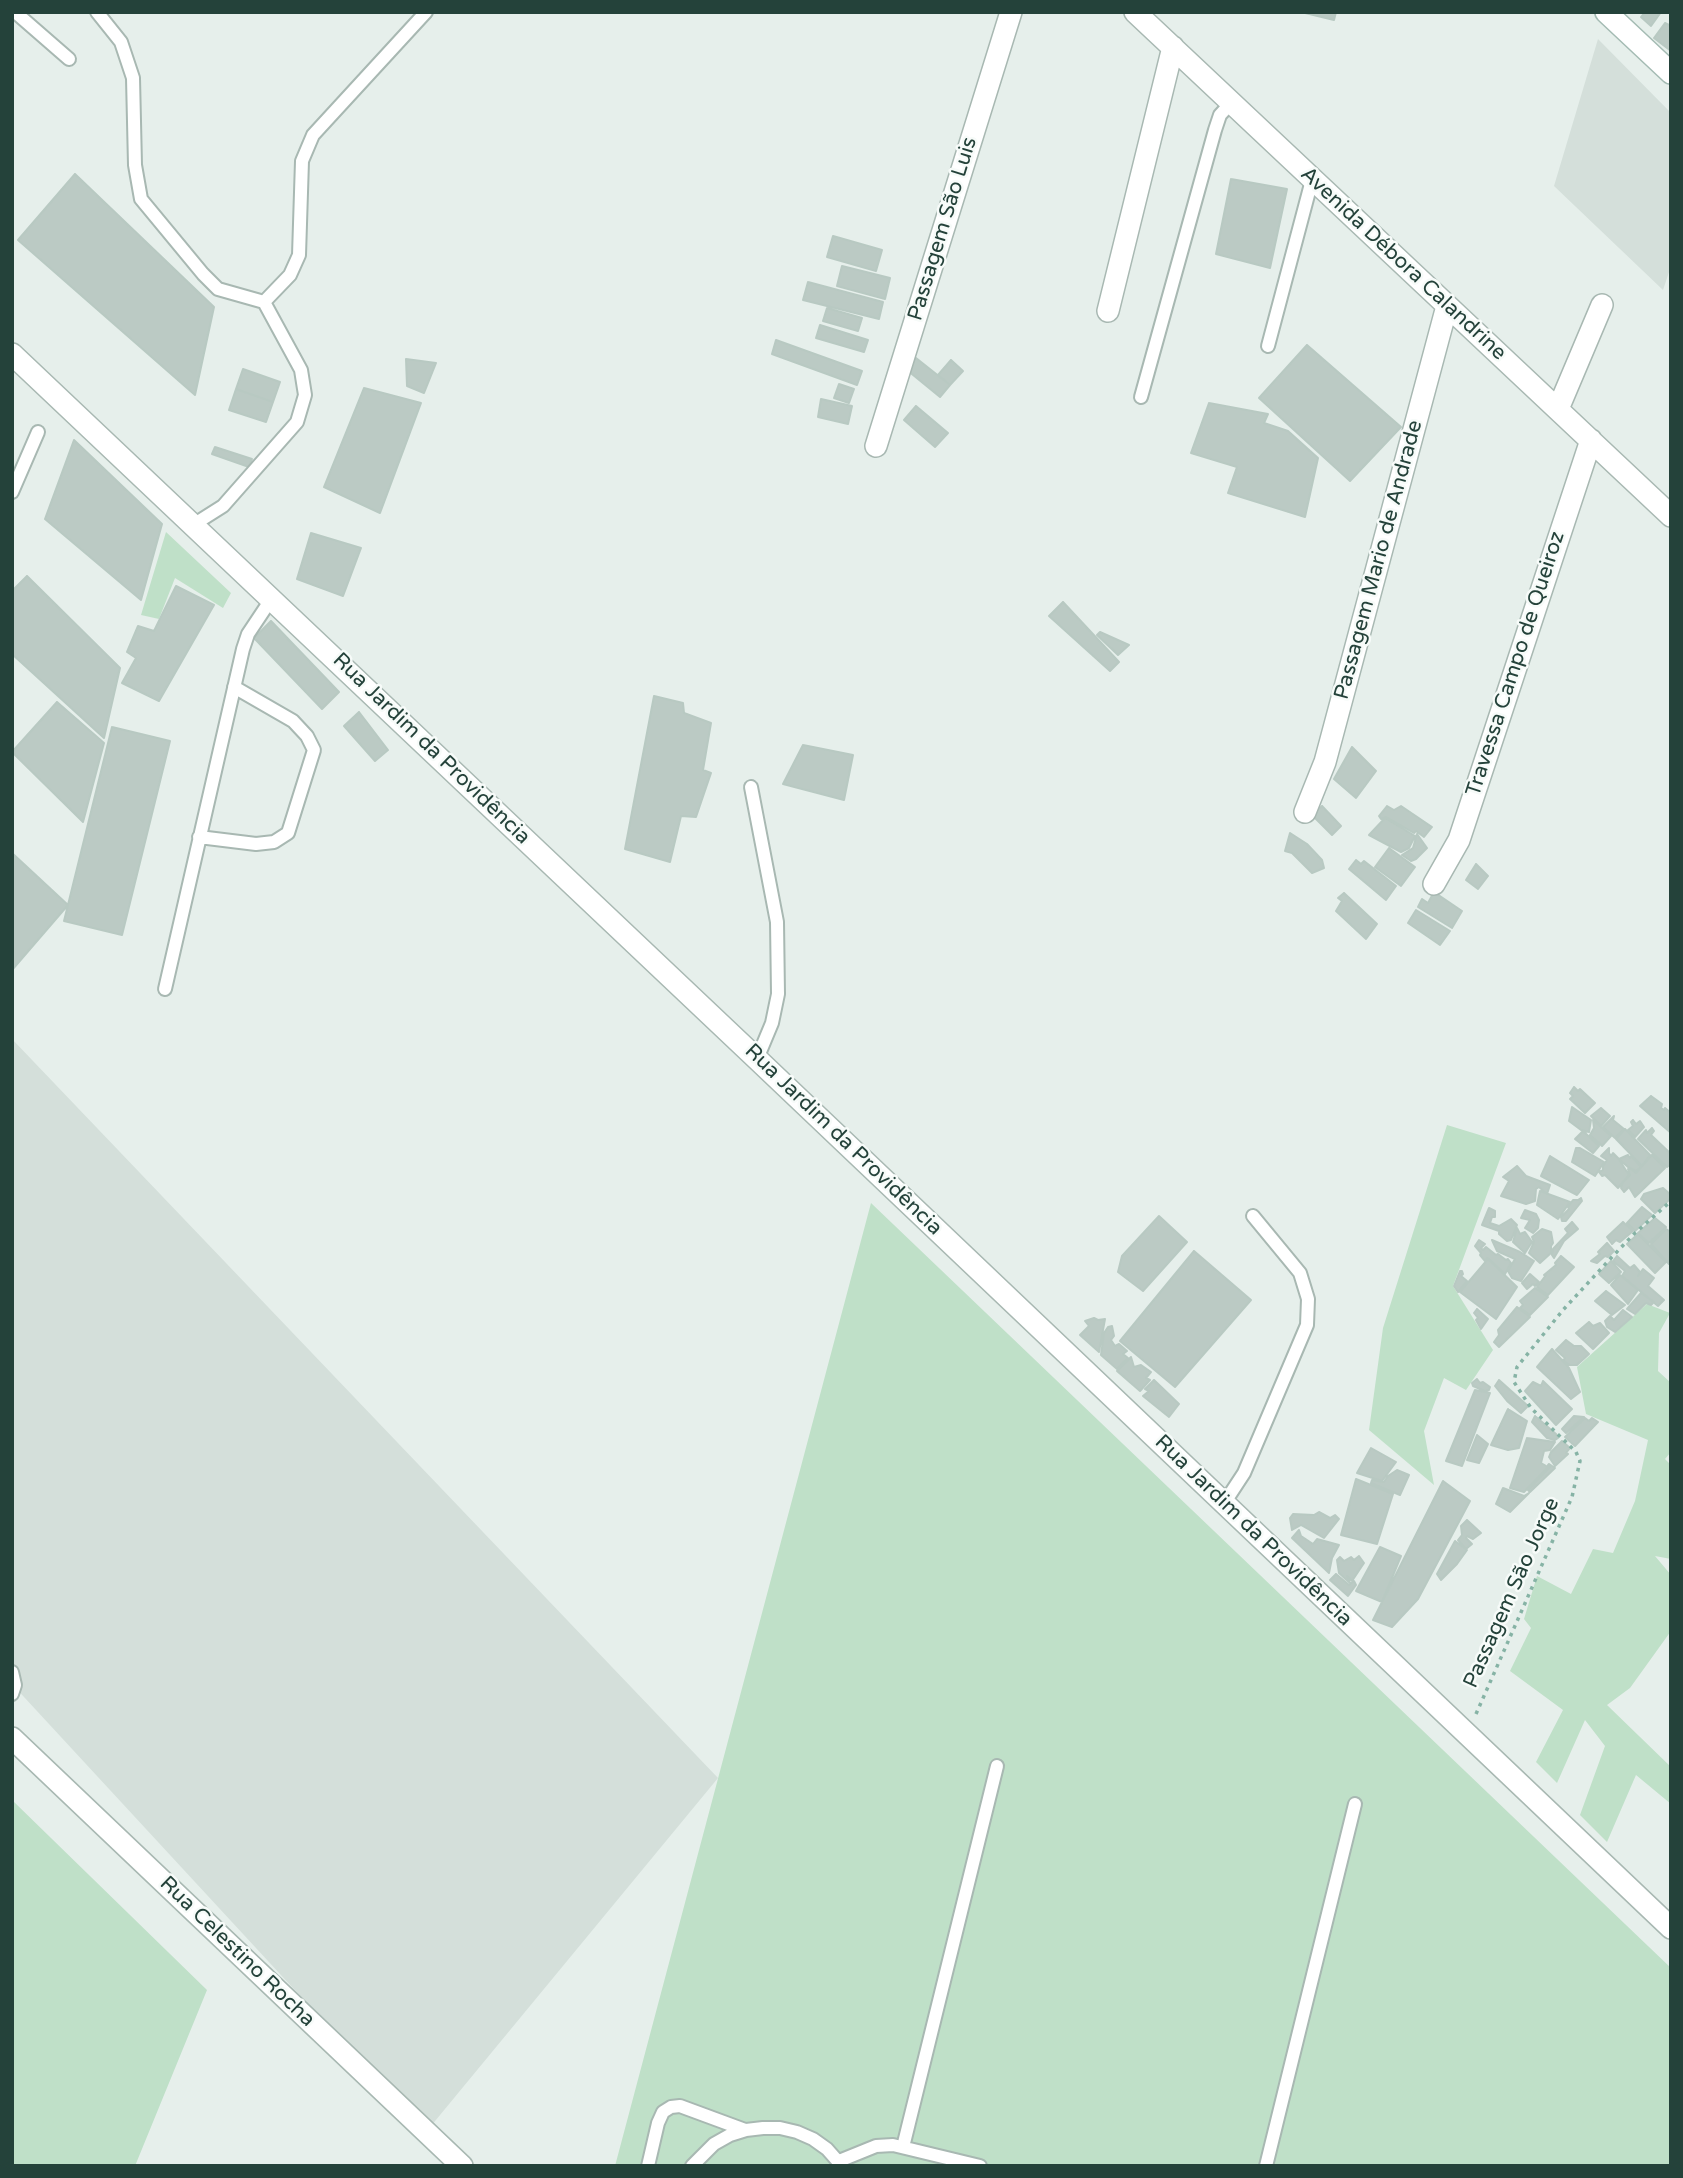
<!DOCTYPE html>
<meta charset="utf-8">
<style>
body{margin:0}
#map{position:relative;width:1683px;height:2178px;overflow:hidden;background:#e6efeb;font-family:"Varela Round",sans-serif}
canvas{display:block}
.frame{position:absolute;inset:0;border:14px solid #24423a;pointer-events:none}
</style>
<div id="map">
<canvas width="1683" height="2178"></canvas>
<div class="frame"></div>
</div>
<script>
const ctx = document.querySelector('canvas').getContext('2d');
ctx.lineJoin = 'round';
function paint(path, color) { ctx.fillStyle = color; ctx.fill(path, 'evenodd'); }
const poly = rows => new Path2D(rows.map(r => 'M' + r).join(''));
function stroke(path, color, width, dash) { ctx.strokeStyle = color; ctx.lineWidth = width; ctx.lineCap = dash ? 'butt' : 'round'; ctx.setLineDash(dash || []); ctx.stroke(path); }
function drawText(font, color, halo, rows, align = 'center') {
  ctx.font = font + ' "Varela Round",sans-serif'; ctx.lineWidth = 5; ctx.setLineDash([]); ctx.textBaseline = 'middle'; ctx.strokeStyle = halo; ctx.fillStyle = color; for (const [text, x, y, turn = 0] of rows) {
    ctx.save(); ctx.translate(x, y); ctx.rotate((+turn || 0) * Math.PI / 180); ctx.textAlign = isNaN(turn) ? turn : align; if (halo) ctx.strokeText(text, 0, 0); ctx.fillText(text, 0, 0); ctx.restore();
  }
}
paint(poly([
 [1598,39,1671,113,1671,266,1663,290,1554,186],
 [12,1039,718,1778,426,2132,12,1684]
]), '#d4dfda');
paint(poly([
 [166,532,231,593,223,608,175,578,159,619,141,615],
 [1447,1125,1506,1143,1453,1286,1493,1350,1466,1390,1444,1378,1424,1431,1434,1485,1369,1430,1383,1328],
 [871,1203,1671,1968,1671,2166,615,2166],
 [1647,1304,1670,1313,1659,1333,1658,1371,1671,1383,1671,1452,1665,1459,1671,1465,1671,1559,1655,1556,1671,1575,1671,1631,1630,1688,1607,1705,1671,1767,1671,1804,1636,1775,1607,1842,1580,1815,1605,1746,1585,1720,1557,1783,1536,1762,1563,1710,1510,1671,1531,1628,1524,1619,1537,1576,1571,1594,1593,1549,1613,1553,1635,1501,1648,1440,1586,1414,1577,1367],
 [12,1800,207,1990,135,2166,12,2166]
]), '#bfe0c8');
const building = poly([
 [1301,12,1336,12,1334,20,1301,12],
 [1645,12,1661,12,1651,26,1641,17,1645,12],
 [1665,23,1671,26,1671,51,1654,38,1665,23],
 [75,174,214,307,195,395,18,240,75,174],
 [1231,179,1287,189,1270,268,1216,254,1231,179],
 [833,236,882,250,876,271,827,257,833,236],
 [842,266,890,278,885,299,837,286,842,266],
 [808,282,883,302,879,319,803,300,808,282],
 [827,308,862,318,858,331,823,321,827,308],
 [820,325,868,340,864,352,816,338,820,325],
 [776,340,862,371,857,385,772,354,776,340],
 [1307,345,1401,427,1350,481,1259,398,1307,345],
 [916,358,950,385,940,397,907,370,916,358],
 [406,359,436,363,424,393,407,386,406,359],
 [951,360,963,371,950,385,938,375,951,360],
 [243,369,280,382,273,402,236,389,243,369],
 [839,384,854,389,849,403,834,398,839,384],
 [364,388,421,403,380,513,324,487,364,388],
 [236,389,273,402,266,422,229,410,236,389],
 [821,399,852,406,848,424,818,417,821,399],
 [1209,403,1268,414,1264,423,1288,431,1318,458,1305,517,1228,493,1237,467,1191,453,1209,403],
 [916,406,948,433,935,447,904,420,916,406],
 [74,440,162,524,141,600,45,519,74,440],
 [215,447,252,459,249,467,212,454,215,447],
 [311,533,361,548,343,596,297,579,311,533],
 [27,576,120,668,104,738,12,654,12,591,27,576],
 [176,586,214,605,159,701,122,683,136,658,127,652,138,626,154,631,176,586],
 [1063,602,1119,662,1110,671,1049,616,1063,602],
 [271,621,339,692,322,709,254,638,271,621],
 [1100,632,1129,645,1118,655,1097,635,1100,632],
 [654,696,683,703,684,713,711,723,703,770,711,773,696,817,681,816,670,862,625,849,654,696],
 [57,702,104,743,83,822,12,752,57,702],
 [359,712,388,750,375,761,344,726,359,712],
 [112,727,170,741,122,935,64,921,112,727],
 [803,745,853,755,844,800,783,784,803,745],
 [1352,747,1376,771,1356,798,1334,779,1352,747],
 [1322,806,1341,826,1332,835,1312,815,1322,806],
 [1387,806,1394,810,1401,806,1432,827,1424,837,1416,831,1414,833,1386,817,1381,819,1379,816,1387,806],
 [1385,818,1415,836,1409,848,1401,852,1369,835,1385,818],
 [1290,833,1307,844,1322,860,1324,868,1312,873,1292,853,1285,851,1290,833],
 [1417,834,1427,848,1416,859,1411,861,1402,855,1413,848,1417,834],
 [1389,848,1415,867,1401,886,1375,867,1389,848],
 [12,853,68,905,12,970,12,853],
 [1356,860,1361,864,1364,861,1396,886,1386,900,1349,869,1356,860],
 [1476,864,1488,876,1478,889,1466,880,1476,864],
 [1434,892,1462,911,1452,928,1418,907,1422,899,1428,903,1434,892],
 [1344,893,1377,924,1366,939,1336,911,1342,901,1338,898,1344,893],
 [1416,910,1450,931,1440,945,1408,923,1416,910],
 [1574,1087,1578,1091,1580,1089,1595,1103,1585,1113,1570,1099,1573,1096,1570,1093,1574,1087],
 [1651,1096,1662,1104,1661,1108,1664,1110,1665,1108,1671,1113,1671,1133,1640,1106,1651,1096],
 [1572,1107,1591,1120,1589,1132,1581,1130,1569,1121,1572,1107],
 [1601,1108,1610,1116,1601,1126,1591,1116,1601,1108],
 [1614,1116,1613,1120,1624,1129,1615,1138,1603,1127,1614,1116],
 [1593,1120,1611,1136,1602,1146,1590,1135,1594,1128,1593,1120],
 [1633,1120,1636,1124,1640,1121,1644,1127,1635,1137,1628,1130,1633,1126,1631,1122,1633,1120],
 [1652,1128,1654,1131,1651,1135,1671,1154,1671,1164,1667,1167,1638,1139,1646,1130,1647,1133,1652,1128],
 [1625,1129,1650,1155,1642,1166,1616,1139,1625,1129],
 [1583,1131,1599,1146,1593,1153,1575,1139,1583,1131],
 [1576,1148,1580,1148,1604,1162,1595,1176,1572,1162,1576,1148],
 [1609,1148,1609,1153,1611,1156,1613,1153,1618,1158,1629,1175,1618,1188,1605,1175,1602,1176,1599,1172,1603,1170,1603,1166,1607,1160,1601,1156,1609,1148],
 [1628,1155,1630,1158,1631,1156,1641,1167,1636,1171,1628,1167,1619,1159,1628,1155],
 [1652,1155,1665,1168,1635,1197,1629,1187,1624,1192,1621,1188,1623,1182,1630,1175,1628,1169,1631,1169,1636,1173,1652,1155],
 [1550,1156,1589,1180,1577,1195,1541,1176,1550,1156],
 [1517,1166,1526,1176,1550,1185,1547,1194,1539,1187,1536,1189,1535,1201,1526,1204,1501,1196,1509,1181,1503,1177,1517,1166],
 [1663,1188,1671,1195,1671,1198,1655,1213,1641,1199,1644,1194,1663,1188],
 [1540,1191,1570,1202,1558,1219,1537,1205,1540,1191],
 [1581,1198,1582,1201,1566,1221,1562,1221,1561,1217,1569,1209,1568,1207,1573,1200,1578,1200,1581,1198],
 [1642,1207,1652,1215,1635,1231,1627,1223,1642,1207],
 [1489,1208,1495,1211,1495,1217,1492,1217,1490,1223,1499,1226,1511,1219,1517,1225,1511,1240,1507,1241,1499,1234,1499,1231,1482,1225,1489,1208],
 [1525,1210,1536,1214,1539,1220,1538,1228,1533,1233,1525,1228,1530,1220,1521,1218,1525,1210],
 [1159,1216,1187,1242,1143,1291,1118,1272,1122,1256,1159,1216],
 [1655,1218,1666,1227,1649,1243,1638,1233,1655,1218],
 [1572,1222,1578,1229,1564,1241,1554,1258,1552,1255,1553,1249,1568,1233,1565,1229,1572,1222],
 [1623,1222,1633,1231,1620,1242,1616,1240,1612,1244,1607,1237,1623,1222],
 [1517,1228,1520,1234,1525,1232,1532,1242,1525,1253,1513,1242,1517,1228],
 [1542,1229,1551,1232,1553,1243,1551,1246,1551,1253,1540,1263,1529,1253,1534,1242,1532,1237,1542,1229],
 [1666,1229,1671,1232,1669,1264,1651,1244,1666,1229],
 [1638,1234,1666,1262,1655,1273,1627,1244,1638,1234],
 [1479,1240,1485,1244,1481,1248,1483,1250,1486,1247,1496,1255,1498,1254,1506,1260,1508,1259,1511,1263,1505,1274,1489,1259,1487,1258,1485,1261,1480,1255,1481,1253,1475,1246,1479,1240],
 [1492,1240,1520,1252,1534,1261,1521,1281,1512,1278,1508,1271,1515,1259,1497,1251,1492,1240],
 [1607,1243,1614,1251,1608,1257,1605,1256,1597,1263,1591,1261,1600,1254,1598,1252,1607,1243],
 [1194,1251,1251,1300,1175,1387,1120,1341,1194,1251],
 [1561,1256,1574,1267,1548,1295,1537,1287,1546,1275,1544,1275,1556,1265,1555,1263,1561,1256],
 [1617,1256,1630,1268,1634,1265,1640,1272,1638,1276,1643,1269,1654,1278,1648,1286,1664,1300,1658,1306,1622,1276,1625,1271,1613,1261,1617,1256],
 [1488,1259,1517,1287,1496,1319,1460,1292,1488,1259],
 [1611,1261,1621,1272,1609,1283,1599,1274,1611,1261],
 [1460,1271,1462,1271,1463,1274,1461,1276,1467,1281,1458,1292,1454,1286,1460,1271],
 [1530,1274,1539,1282,1535,1286,1533,1284,1527,1289,1522,1283,1530,1274],
 [1620,1275,1638,1290,1628,1304,1611,1285,1620,1275],
 [1535,1288,1548,1297,1530,1315,1520,1308,1523,1305,1520,1301,1535,1288],
 [1606,1291,1625,1305,1612,1315,1595,1301,1606,1291],
 [1641,1293,1654,1302,1651,1305,1646,1303,1635,1314,1627,1309,1641,1293],
 [1517,1307,1530,1317,1499,1347,1494,1342,1499,1335,1498,1330,1517,1307],
 [1477,1309,1488,1319,1481,1329,1476,1320,1478,1318,1474,1313,1477,1309],
 [1623,1310,1632,1317,1615,1332,1607,1327,1605,1321,1610,1316,1614,1320,1623,1310],
 [1094,1318,1098,1320,1105,1319,1099,1352,1080,1335,1089,1326,1085,1321,1094,1318],
 [1589,1322,1593,1326,1600,1323,1609,1333,1593,1349,1576,1333,1589,1322],
 [1112,1326,1114,1336,1111,1340,1115,1346,1119,1344,1127,1351,1123,1354,1128,1358,1117,1369,1101,1355,1104,1333,1108,1327,1112,1326],
 [1566,1340,1574,1346,1581,1346,1589,1354,1577,1365,1569,1365,1563,1360,1565,1358,1556,1350,1566,1340],
 [1552,1349,1569,1368,1580,1392,1571,1399,1537,1367,1552,1349],
 [1131,1357,1134,1367,1141,1365,1151,1372,1146,1378,1150,1380,1140,1391,1117,1371,1131,1357],
 [1477,1379,1480,1383,1483,1382,1490,1387,1489,1390,1485,1391,1473,1386,1472,1383,1477,1379],
 [1154,1380,1179,1404,1169,1417,1143,1396,1149,1391,1145,1389,1154,1380],
 [1499,1380,1528,1406,1521,1413,1507,1401,1495,1386,1499,1380],
 [1543,1381,1572,1409,1556,1425,1525,1391,1533,1382,1541,1386,1543,1381],
 [1475,1390,1490,1393,1462,1466,1446,1461,1475,1390],
 [1508,1409,1527,1421,1519,1448,1508,1450,1491,1445,1508,1409],
 [1535,1416,1556,1434,1558,1438,1555,1440,1547,1438,1532,1422,1535,1416],
 [1574,1416,1584,1417,1566,1433,1562,1429,1574,1416],
 [1585,1418,1589,1421,1592,1418,1598,1422,1575,1446,1565,1437,1585,1418],
 [1477,1435,1488,1444,1479,1463,1467,1460,1477,1435],
 [1527,1438,1555,1442,1550,1450,1544,1451,1541,1463,1548,1467,1524,1492,1510,1488,1527,1438],
 [1562,1441,1570,1448,1566,1453,1568,1454,1555,1466,1549,1457,1551,1452,1562,1441],
 [1371,1448,1396,1462,1382,1481,1357,1473,1371,1448],
 [1549,1464,1555,1468,1530,1492,1528,1490,1550,1467,1548,1465,1549,1464],
 [1397,1470,1409,1475,1400,1495,1371,1483,1372,1480,1384,1482,1388,1476,1397,1470],
 [1356,1479,1393,1494,1377,1544,1341,1535,1356,1479],
 [1443,1481,1470,1501,1418,1599,1392,1627,1373,1620,1443,1481],
 [1503,1488,1524,1496,1529,1493,1510,1512,1496,1504,1503,1488],
 [1319,1512,1330,1518,1335,1515,1339,1519,1324,1538,1301,1525,1292,1530,1290,1518,1293,1514,1314,1515,1319,1512],
 [1467,1520,1481,1533,1473,1539,1467,1536,1466,1538,1472,1544,1466,1549,1458,1540,1462,1535,1461,1526,1467,1520],
 [1299,1530,1301,1536,1313,1544,1317,1539,1339,1545,1332,1558,1329,1573,1292,1538,1299,1530],
 [1455,1541,1467,1550,1457,1564,1441,1580,1437,1574,1455,1541],
 [1380,1547,1401,1556,1382,1602,1356,1591,1380,1547],
 [1359,1556,1364,1563,1352,1581,1347,1576,1350,1583,1339,1573,1337,1560,1340,1557,1344,1561,1351,1557,1354,1560,1359,1556],
 [1336,1574,1349,1585,1354,1581,1356,1585,1348,1596,1330,1580,1336,1574]
]);
paint(building, '#bbcac4');
stroke(building, '#b8c9c2', 2);
const lane = poly([
 [15,12,69,59],
 [97,12,121,42,133,78,135,165,141,199,203,274,218,289,264,302,290,275,299,255,302,161,313,135,426,12],
 [1268,346,1312,180],
 [1141,397,1215,130,1220,115,1231,103],
 [12,492,38,432],
 [193,525,223,506,297,422,305,395,301,370,264,302],
 [751,787,777,922,778,994,772,1023,757,1059],
 [199,837,256,844,274,842,288,833,314,750,307,736,293,721,234,687],
 [165,989,243,649,248,634,272,598],
 [1225,1502,1244,1473,1307,1325,1308,1299,1300,1273,1253,1216],
 [12,1672,15,1685,12,1694],
 [903,2147,997,1766],
 [839,2161,876,2146,893,2145,980,2166],
 [648,2166,658,2123,663,2112,671,2107,680,2106,745,2130],
 [692,2166,714,2144,730,2135,746,2130,763,2128,780,2128,797,2132,813,2139,827,2149,842,2166],
 [1266,2166,1355,1804]
]);
const street = poly([
 [1135,12,1671,516],
 [1108,311,1173,47],
 [12,354,757,1059,1671,1928],
 [1558,409,1602,305],
 [876,446,1011,12],
 [1305,812,1325,762,1447,306],
 [1434,884,1459,840,1591,440],
 [12,1738,462,2166]
]);
const secondary = poly([
 [1606,12,1671,73]
]);
stroke(lane, '#a8b8b2', 16);
stroke(street, '#a8b8b2', 24);
stroke(secondary, '#a4bbb3', 24);
stroke(poly([
 [1476,1714,1572,1497,1580,1461,1576,1452,1531,1408,1514,1382,1517,1367,1563,1310,1611,1258,1634,1234,1671,1201]
]), '#86b3a5', 3.5, [3.5, 5]);
stroke(lane, '#fff', 12);
stroke(street, '#fff', 21);
stroke(secondary, '#fff', 21);
drawText('21px', '#24423a', '#f7fbf9', [
 ["Passagem São Luis",943,229,-73],
 ["Avenida Débora Calandrine",1403,264,43],
 ["Passagem Mario de Andrade",1379,560,-75],
 ["Travessa Campo de Queiroz",1516,664,-72],
 ["Rua Jardim da Providência",431,749,44],
 ["Rua Jardim da Providência",843,1140,44],
 ["Rua Jardim da Providência",1253,1531,44],
 ["Passagem São Jorge",1512,1593,-66],
 ["Rua Celestino Rocha",237,1952,44]
]);
</script>
